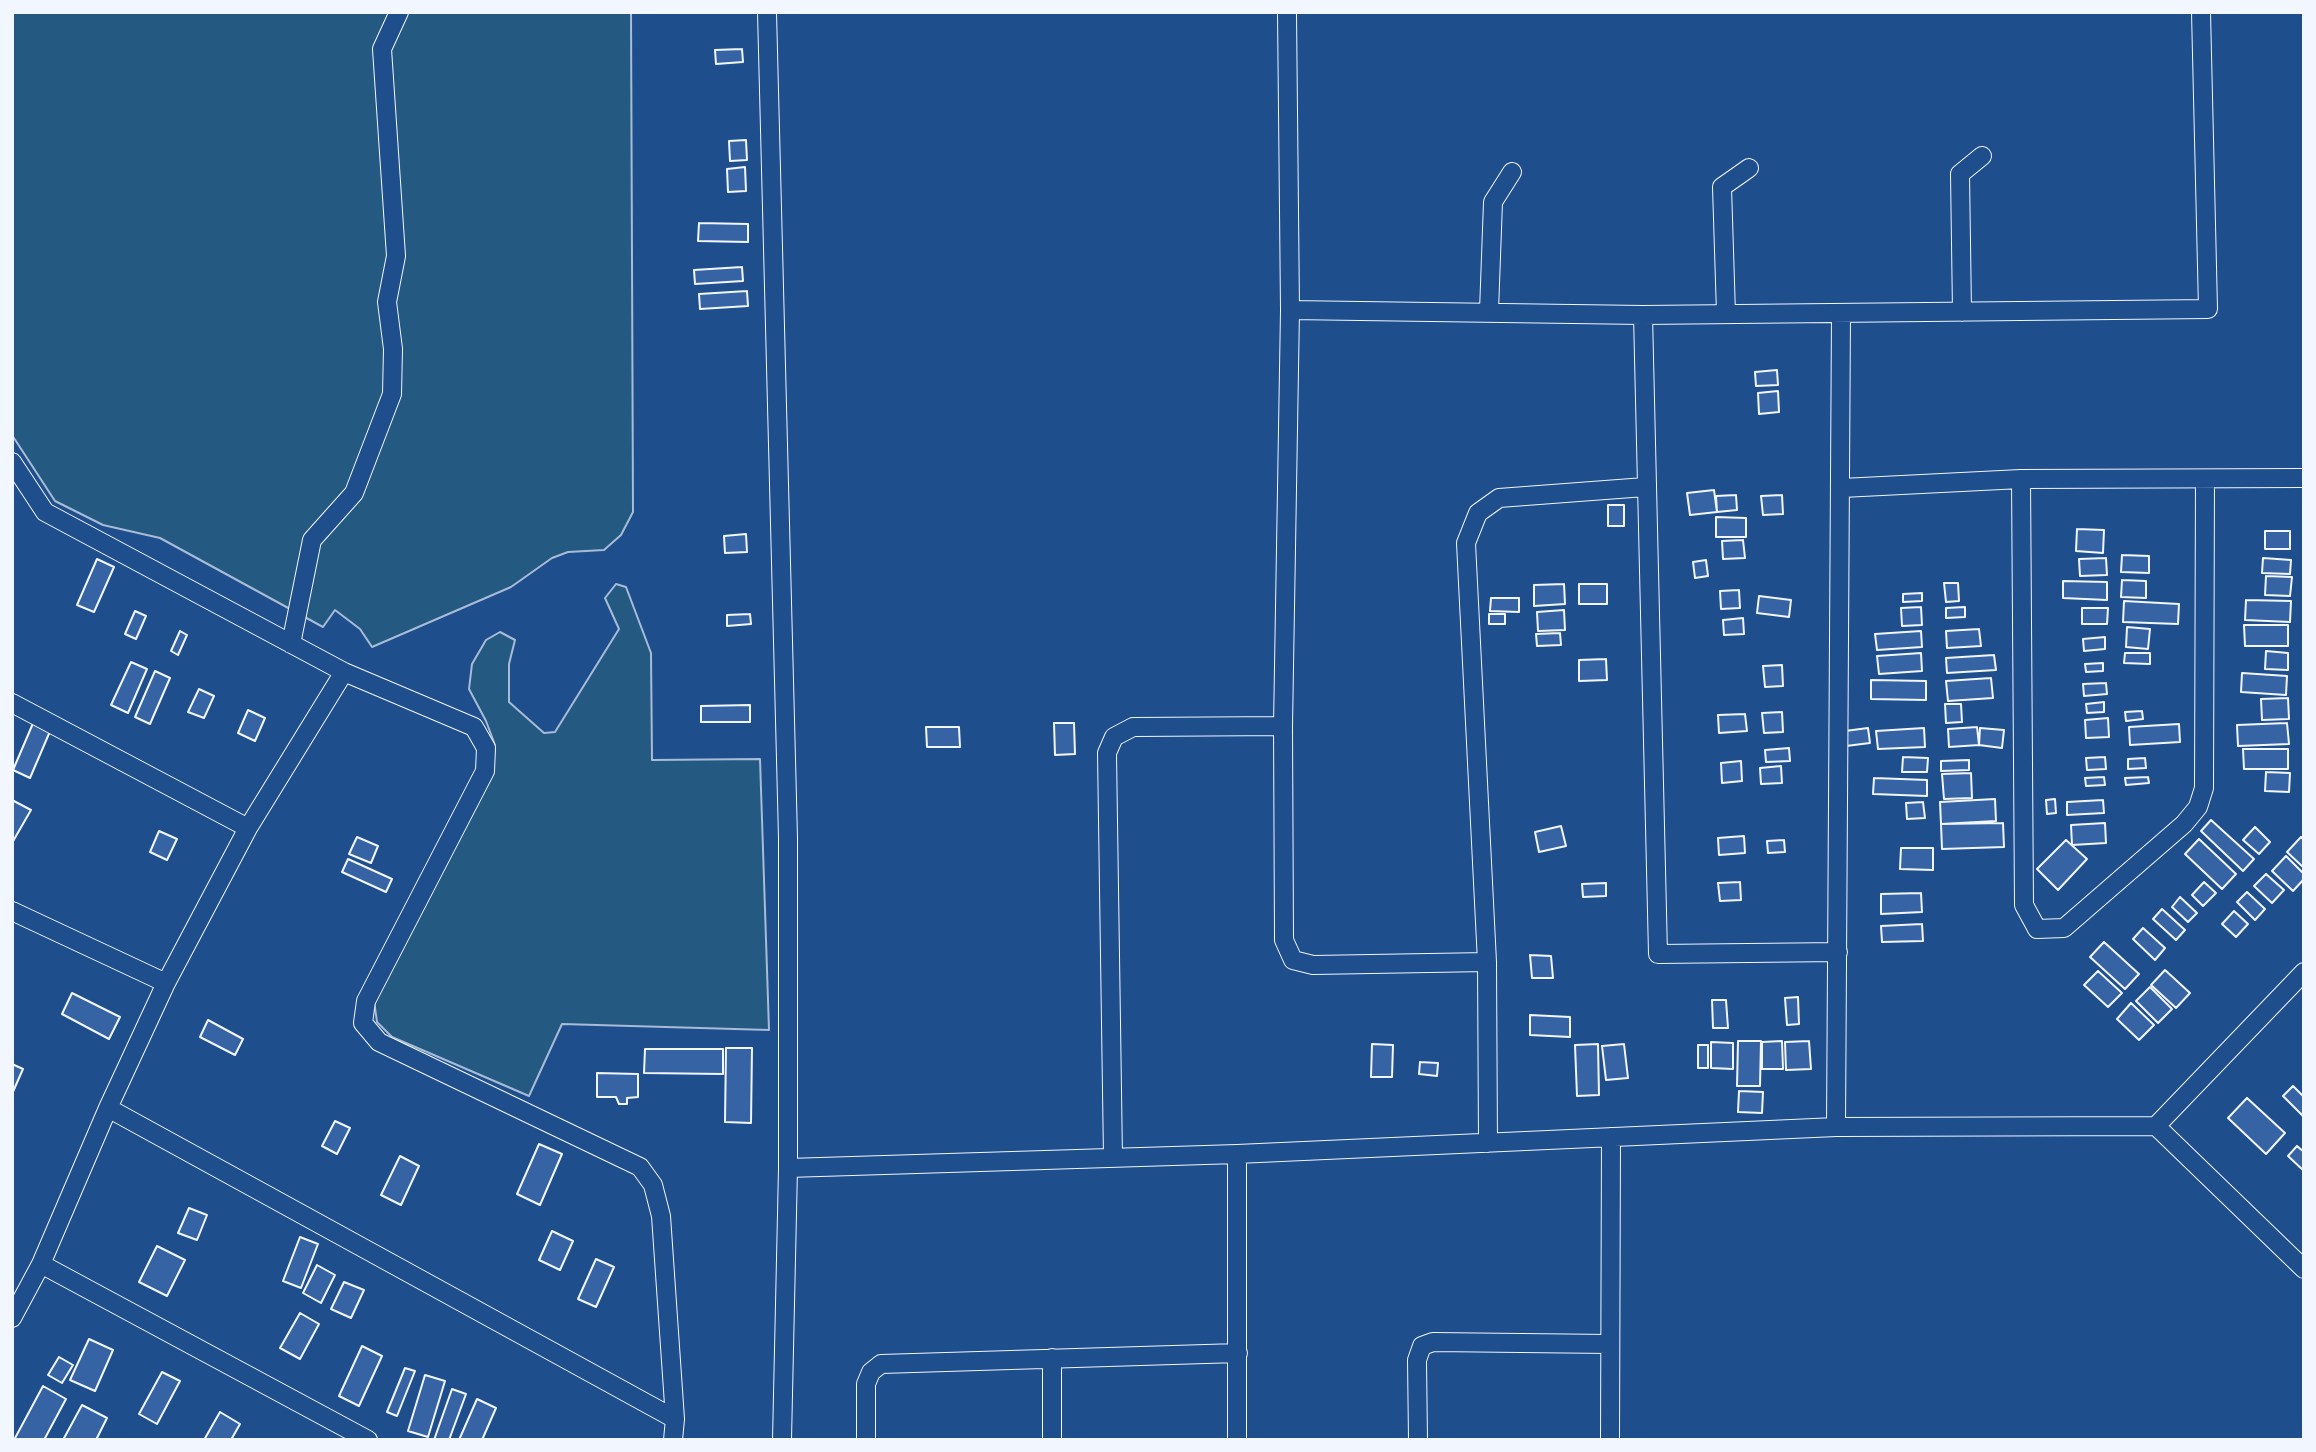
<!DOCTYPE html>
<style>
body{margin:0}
#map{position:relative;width:2316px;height:1452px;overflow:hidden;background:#1f4e8c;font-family:"Noto Serif",serif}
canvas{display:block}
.frame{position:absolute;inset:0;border:14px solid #f2f6ff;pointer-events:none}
</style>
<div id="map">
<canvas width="2316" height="1452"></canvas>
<div class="frame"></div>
</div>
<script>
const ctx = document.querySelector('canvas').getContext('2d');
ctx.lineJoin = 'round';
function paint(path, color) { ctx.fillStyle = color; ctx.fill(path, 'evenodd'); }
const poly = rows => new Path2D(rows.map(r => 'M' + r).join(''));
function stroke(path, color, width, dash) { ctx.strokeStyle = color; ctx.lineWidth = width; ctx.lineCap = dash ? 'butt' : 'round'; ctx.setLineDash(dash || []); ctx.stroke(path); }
const green = poly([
 [12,12,631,12,633,512,621,535,604,550,568,552,552,558,511,587,372,647,360,629,335,610,323,627,160,538,103,525,55,501,12,435,12,12],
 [616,584,626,587,651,653,652,760,760,759,769,1030,562,1024,529,1096,392,1037,377,1022,374,1001,492,774,495,745,486,721,469,689,472,664,486,640,500,632,515,640,509,664,509,702,544,733,555,732,619,629,605,598,616,584]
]);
paint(green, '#245a82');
stroke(green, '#a8bbd7', 2);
const building = poly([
 [742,49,743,62,716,64,715,50,742,49],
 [746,140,747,160,730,161,729,141,746,140],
 [745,167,746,191,728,192,727,169,745,167],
 [699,223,748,224,748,242,698,241,699,223],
 [742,267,743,281,695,284,694,270,742,267],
 [747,291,748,306,700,309,699,294,747,291],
 [1777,370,1778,385,1756,386,1755,372,1777,370],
 [1778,391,1779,412,1759,414,1758,393,1778,391],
 [1714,490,1717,512,1690,515,1687,493,1714,490],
 [1736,495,1737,510,1717,512,1716,496,1736,495],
 [1782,495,1783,514,1763,515,1761,496,1782,495],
 [1608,505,1624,505,1624,526,1608,526,1608,505],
 [1716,517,1746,518,1746,537,1716,537,1716,517],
 [2077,529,2104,530,2103,553,2076,551,2077,529],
 [2265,531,2290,531,2290,549,2265,549,2265,531],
 [746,534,747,552,725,553,724,536,746,534],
 [1743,540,1745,558,1723,559,1722,541,1743,540],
 [2122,555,2149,556,2149,573,2121,572,2122,555],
 [2106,558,2107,575,2080,576,2079,559,2106,558],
 [2263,558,2291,560,2290,574,2262,573,2263,558],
 [97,559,114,567,94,612,77,605,97,559],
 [1706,560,1708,576,1695,578,1693,562,1706,560],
 [2266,576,2292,577,2290,596,2265,595,2266,576],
 [2122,580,2146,581,2146,598,2121,597,2122,580],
 [2063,581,2107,582,2107,600,2063,598,2063,581],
 [1944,583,1958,583,1959,601,1946,602,1944,583],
 [1564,584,1565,604,1534,606,1534,585,1564,584],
 [1579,584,1607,584,1607,604,1579,604,1579,584],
 [1739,590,1740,608,1721,609,1720,591,1739,590],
 [1922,593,1922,601,1903,602,1903,594,1922,593],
 [1759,596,1791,600,1789,617,1757,613,1759,596],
 [1491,598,1519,598,1519,612,1490,611,1491,598],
 [2246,600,2291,601,2290,622,2245,620,2246,600],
 [2124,601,2179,604,2178,624,2123,622,2124,601],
 [1921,607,1922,625,1902,626,1901,608,1921,607],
 [1965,607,1965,617,1946,618,1946,608,1965,607],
 [2082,608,2108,608,2107,624,2082,624,2082,608],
 [1564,610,1565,630,1538,631,1537,612,1564,610],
 [135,611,146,616,136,639,125,634,135,611],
 [750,614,751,624,727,626,727,615,750,614],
 [1489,614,1505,614,1505,624,1489,624,1489,614],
 [1743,618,1744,634,1724,635,1723,620,1743,618],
 [2244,625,2288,625,2288,646,2245,646,2244,625],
 [2127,627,2150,629,2148,649,2126,647,2127,627],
 [1979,629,1981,646,1947,648,1946,631,1979,629],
 [180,631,187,635,178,655,171,651,180,631],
 [1921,631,1922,647,1877,650,1875,634,1921,631],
 [1560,633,1561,645,1537,646,1536,634,1560,633],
 [2105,637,2105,649,2084,651,2083,639,2105,637],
 [2266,651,2288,653,2288,670,2265,669,2266,651],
 [1921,653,1922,671,1879,674,1877,656,1921,653],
 [2125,653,2150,653,2150,664,2124,663,2125,653],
 [1994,655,1996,670,1947,673,1946,658,1994,655],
 [1606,659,1607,680,1579,681,1579,660,1606,659],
 [131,662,147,669,128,713,111,705,131,662],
 [2103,663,2103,671,2086,672,2085,664,2103,663],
 [1782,665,1783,686,1765,687,1763,666,1782,665],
 [155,671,170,678,150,724,135,717,155,671],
 [2242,673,2287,676,2286,695,2241,692,2242,673],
 [1991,678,1993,698,1948,701,1946,681,1991,678],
 [1871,680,1926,681,1926,700,1871,699,1871,680],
 [2106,683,2107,694,2084,696,2083,684,2106,683],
 [199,689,214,696,204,718,188,712,199,689],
 [2288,698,2289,719,2262,720,2261,699,2288,698],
 [2104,702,2104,712,2087,713,2086,704,2104,702],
 [1945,704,1961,704,1962,722,1946,723,1945,704],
 [750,705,750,722,701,722,701,706,750,705],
 [248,710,265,718,255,741,238,733,248,710],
 [2142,711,2143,719,2126,721,2125,712,2142,711],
 [1782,712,1783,732,1764,733,1762,713,1782,712],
 [1745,714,1747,731,1719,733,1718,715,1745,714],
 [2108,718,2109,737,2086,738,2085,720,2108,718],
 [34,721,51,729,30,778,13,770,34,721],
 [1054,723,1074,723,1075,754,1055,755,1054,723],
 [2287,723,2289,744,2238,746,2237,725,2287,723],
 [2179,724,2180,742,2130,745,2129,727,2179,724],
 [926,727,959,727,960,747,927,747,926,727],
 [1977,727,1979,745,1949,747,1948,729,1977,727],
 [1868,728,1870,743,1846,746,1845,731,1868,728],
 [1924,728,1925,747,1878,749,1876,731,1924,728],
 [1980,728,2004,730,2002,748,1979,745,1980,728],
 [1789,748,1790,761,1766,762,1765,750,1789,748],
 [2243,749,2288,749,2288,769,2244,769,2243,749],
 [1903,757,1928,758,1927,772,1902,772,1903,757],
 [2105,757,2106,769,2087,770,2086,758,2105,757],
 [2145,758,2146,768,2128,769,2128,759,2145,758],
 [1969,760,1969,770,1941,771,1941,761,1969,760],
 [1741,761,1742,781,1722,783,1721,763,1741,761],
 [1781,766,1782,783,1761,784,1760,768,1781,766],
 [2266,772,2290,773,2289,792,2265,791,2266,772],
 [1971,773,1972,798,1944,799,1942,774,1971,773],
 [2104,777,2105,785,2086,786,2085,778,2104,777],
 [2148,777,2149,783,2126,785,2125,778,2148,777],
 [1874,778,1927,780,1927,796,1873,794,1874,778],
 [1995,799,1996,821,1941,824,1940,802,1995,799],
 [2055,799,2056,813,2047,814,2046,800,2055,799],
 [12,800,31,810,12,843,12,800],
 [2103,800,2104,813,2067,815,2067,802,2103,800],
 [1923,802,1925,818,1907,819,1906,803,1923,802],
 [2211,820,2254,859,2243,871,2201,831,2211,820],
 [2003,823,2004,847,1942,849,1941,824,2003,823],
 [2105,823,2106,843,2072,845,2071,825,2105,823],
 [1561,826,1566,846,1539,852,1535,832,1561,826],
 [2255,827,2270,842,2259,854,2243,840,2255,827],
 [159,831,177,839,167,860,150,852,159,831],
 [1744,836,1745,853,1719,855,1718,838,1744,836],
 [357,837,378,846,371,863,349,854,357,837],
 [2301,837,2304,840,2304,868,2287,852,2301,837],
 [2199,839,2236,874,2222,889,2185,854,2199,839],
 [1784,840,1785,852,1768,853,1767,841,1784,840],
 [2066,840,2087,859,2058,890,2037,869,2066,840],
 [1901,848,1933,848,1933,870,1900,869,1901,848],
 [2286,856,2304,874,2304,879,2293,891,2272,871,2286,856],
 [348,859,392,879,386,892,342,872,348,859],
 [2266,874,2284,890,2272,903,2254,886,2266,874],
 [1740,882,1741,900,1720,901,1718,883,1740,882],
 [2204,882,2216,893,2203,906,2192,895,2204,882],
 [1606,883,1606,896,1583,897,1582,884,1606,883],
 [2247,892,2265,909,2255,920,2237,902,2247,892],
 [1921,893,1922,912,1881,914,1881,894,1921,893],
 [2180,897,2197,913,2188,922,2172,907,2180,897],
 [2162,909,2185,930,2176,940,2153,919,2162,909],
 [2234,911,2248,924,2236,937,2222,924,2234,911],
 [1922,924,1923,941,1882,942,1881,926,1922,924],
 [2143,928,2165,948,2155,960,2133,939,2143,928],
 [2104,942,2139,974,2125,989,2090,957,2104,942],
 [1530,955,1551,956,1553,978,1532,978,1530,955],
 [2165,970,2190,993,2176,1008,2151,985,2165,970],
 [2098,971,2122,993,2108,1007,2084,985,2098,971],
 [2150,987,2172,1009,2158,1023,2136,1001,2150,987],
 [72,993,120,1017,109,1039,62,1014,72,993],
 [1798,997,1799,1024,1787,1025,1785,998,1798,997],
 [1712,1000,1726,1000,1728,1028,1713,1028,1712,1000],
 [2131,1003,2154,1025,2139,1040,2117,1019,2131,1003],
 [1530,1015,1570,1017,1570,1037,1530,1035,1530,1015],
 [208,1020,243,1039,235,1055,200,1037,208,1020],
 [1738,1041,1761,1041,1760,1086,1737,1086,1738,1041],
 [1782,1041,1783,1069,1762,1069,1762,1042,1782,1041],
 [1809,1041,1811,1069,1786,1070,1785,1042,1809,1041],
 [1711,1042,1733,1043,1733,1069,1711,1068,1711,1042],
 [1372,1044,1393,1045,1392,1077,1371,1077,1372,1044],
 [1598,1044,1599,1095,1577,1096,1575,1045,1598,1044],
 [1624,1044,1628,1078,1606,1080,1602,1046,1624,1044],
 [1698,1045,1708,1045,1708,1068,1698,1068,1698,1045],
 [726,1048,752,1048,751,1123,725,1122,726,1048],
 [645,1049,723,1049,723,1074,644,1073,645,1049],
 [1420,1062,1438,1063,1437,1076,1419,1074,1420,1062],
 [12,1064,23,1069,12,1094,12,1064],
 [597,1073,638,1074,638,1097,627,1098,627,1104,619,1104,616,1097,597,1097,597,1073],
 [2293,1086,2304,1097,2304,1117,2283,1096,2293,1086],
 [1739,1091,1763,1092,1762,1113,1738,1112,1739,1091],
 [2247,1098,2285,1133,2266,1154,2228,1118,2247,1098],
 [335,1121,350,1128,337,1154,322,1146,335,1121],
 [539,1144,562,1154,540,1205,517,1194,539,1144],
 [2297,1146,2304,1152,2304,1171,2288,1156,2297,1146],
 [400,1156,419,1166,401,1205,381,1195,400,1156],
 [189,1208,207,1215,197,1240,178,1233,189,1208],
 [552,1231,573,1241,560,1270,539,1260,552,1231],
 [300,1237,318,1244,301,1288,283,1281,300,1237],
 [157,1246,185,1260,167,1296,139,1282,157,1246],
 [596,1259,614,1267,596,1307,578,1299,596,1259],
 [317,1265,335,1275,321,1303,303,1293,317,1265],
 [344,1282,364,1290,351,1318,331,1309,344,1282],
 [300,1313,319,1324,300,1359,280,1348,300,1313],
 [89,1339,113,1350,95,1391,70,1380,89,1339],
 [362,1346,382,1356,359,1406,339,1396,362,1346],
 [59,1357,73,1365,62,1383,48,1375,59,1357],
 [405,1368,415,1371,397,1416,387,1412,405,1368],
 [162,1372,180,1381,157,1424,139,1414,162,1372],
 [425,1375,445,1381,428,1437,408,1431,425,1375],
 [43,1386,66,1399,44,1440,14,1440,43,1386],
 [452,1389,466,1394,449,1440,434,1440,452,1389],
 [477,1399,496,1408,482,1440,459,1440,477,1399],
 [82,1405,107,1418,96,1440,63,1440,82,1405],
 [220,1412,240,1424,231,1440,204,1440,220,1412]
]);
paint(building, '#3563a3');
stroke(building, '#f2f6ff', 2);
const street = poly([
 [767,12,788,838,788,1168,782,1440],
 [1287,12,1290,310,1283,726,1284,940,1293,960,1313,965,1487,962],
 [1290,310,1643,315,2208,309,2201,12],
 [1489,311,1493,202,1512,172],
 [1962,312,1960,174,1982,156],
 [1726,314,1722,187,1749,168],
 [1643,315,1658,954,1838,952],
 [12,462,45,512,344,672,474,727,486,748,485,771,366,1001,363,1023,379,1042,640,1167,653,1185,661,1216,675,1419,673,1440],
 [2021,479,2024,905,2037,929,2064,928,2184,824,2198,807,2204,788,2205,479],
 [1842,488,2021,479,2304,478],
 [291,644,312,540,354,493,392,394,393,349,387,302,396,256,382,49,399,12],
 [12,703,248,828],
 [12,911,166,983],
 [108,1108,675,1419],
 [2156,1126,2304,972],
 [1836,1127,1841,313],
 [1488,1143,1487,962,1466,543,1478,513,1499,498,1645,487],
 [1237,1154,1237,1440],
 [1113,1158,1107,753,1114,737,1133,727,1283,726],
 [788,1168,1237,1154,1836,1127,2156,1126,2304,1269],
 [41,1264,368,1440],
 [12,1318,41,1264,108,1108,166,983,248,828,344,672],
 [1052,1358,1052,1440],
 [866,1440,866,1384,871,1372,881,1364,1238,1353],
 [1418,1440,1417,1360,1422,1346,1433,1342,1610,1344],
 [1610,1440,1611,1137]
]);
stroke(street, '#f2f6ff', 20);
stroke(street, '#1f4e8c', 18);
</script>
